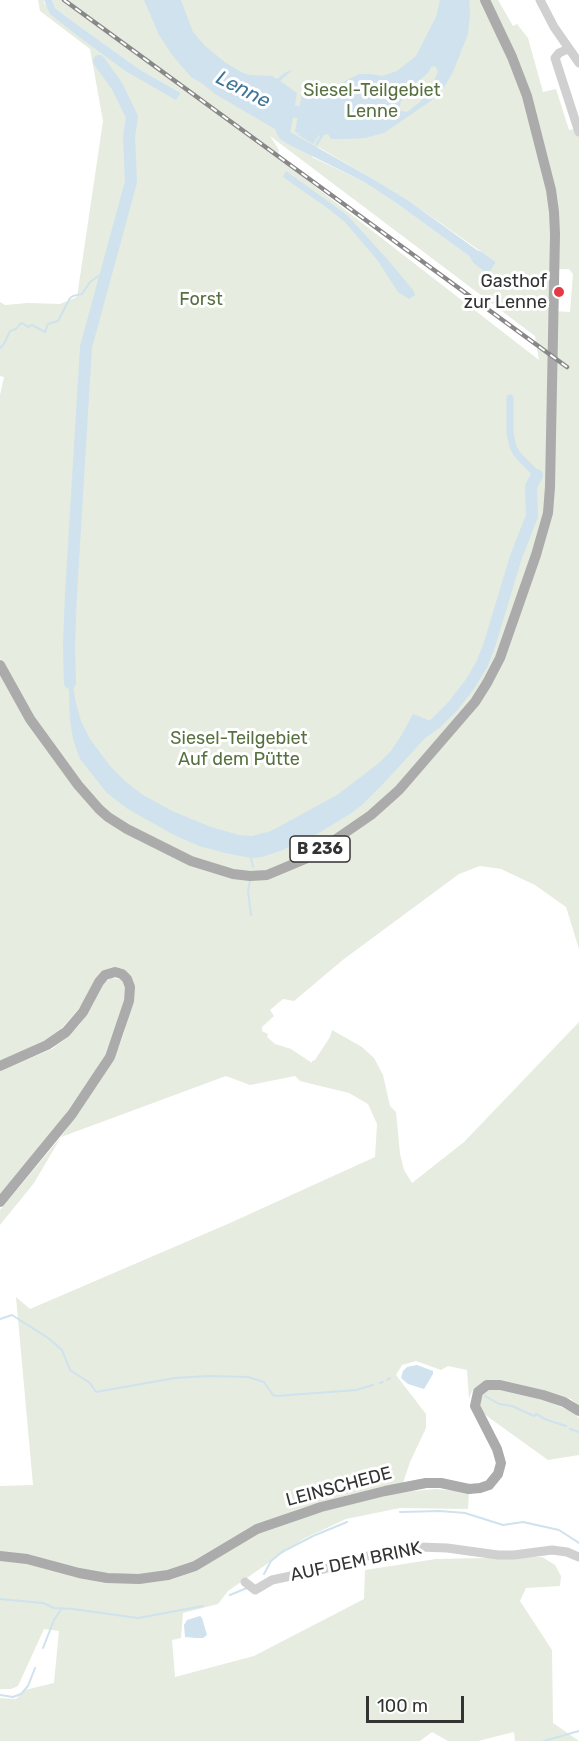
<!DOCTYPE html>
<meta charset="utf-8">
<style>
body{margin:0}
#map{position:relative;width:579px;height:1741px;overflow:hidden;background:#fff;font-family:Rubik,sans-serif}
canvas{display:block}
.scale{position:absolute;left:366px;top:1696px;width:98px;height:27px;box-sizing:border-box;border:3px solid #333;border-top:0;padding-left:8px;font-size:18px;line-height:21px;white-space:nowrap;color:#333;-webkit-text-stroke:4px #fff;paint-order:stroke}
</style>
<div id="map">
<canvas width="579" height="1741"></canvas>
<div class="scale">100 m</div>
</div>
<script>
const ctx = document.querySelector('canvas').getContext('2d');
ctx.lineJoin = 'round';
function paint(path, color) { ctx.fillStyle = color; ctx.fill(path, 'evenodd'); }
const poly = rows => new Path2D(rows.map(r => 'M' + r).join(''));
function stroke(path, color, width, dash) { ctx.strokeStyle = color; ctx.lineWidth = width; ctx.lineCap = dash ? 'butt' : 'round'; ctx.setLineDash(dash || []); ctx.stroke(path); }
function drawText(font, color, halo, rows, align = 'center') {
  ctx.font = font + ' Rubik,sans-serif'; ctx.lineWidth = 6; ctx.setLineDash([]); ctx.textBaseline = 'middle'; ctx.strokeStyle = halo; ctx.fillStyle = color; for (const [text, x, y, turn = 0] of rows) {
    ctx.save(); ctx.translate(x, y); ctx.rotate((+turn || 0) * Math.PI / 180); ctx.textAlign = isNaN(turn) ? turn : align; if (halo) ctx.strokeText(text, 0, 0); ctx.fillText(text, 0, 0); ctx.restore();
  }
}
paint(poly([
 [38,0,44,0,44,3,87,43,125,71,176,99,181,93,139,69,64,15,55,8,52,0,498,0,513,26,517,24,528,38,543,92,556,89,569,130,579,128,579,949,566,907,535,885,501,869,480,866,459,874,344,959,294,1001,283,999,270,1010,274,1016,262,1027,262,1031,268,1034,267,1037,275,1044,291,1049,312,1063,312,1061,315,1060,330,1037,332,1030,362,1047,374,1058,383,1075,390,1106,396,1112,400,1154,404,1170,412,1183,464,1142,579,1022,579,1406,571,1399,545,1391,486,1383,472,1391,469,1399,467,1370,448,1366,441,1370,416,1361,402,1365,396,1375,426,1414,426,1428,410,1462,403,1483,347,1495,301,1508,253,1527,306,1512,402,1492,436,1489,469,1492,468,1509,400,1508,346,1519,303,1539,228,1591,218,1604,183,1613,181,1638,172,1640,175,1677,254,1656,364,1599,365,1570,436,1559,542,1557,555,1565,561,1576,560,1586,526,1588,520,1601,552,1650,553,1723,579,1741,515,1741,514,1732,478,1741,448,1741,432,1732,420,1741,0,1741,0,1698,16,1699,25,1690,54,1683,59,1631,44,1629,18,1686,11,1689,0,1689,0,1486,33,1485,16,1297,30,1309,230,1223,375,1157,377,1124,368,1104,349,1093,300,1081,295,1076,250,1085,226,1076,61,1137,34,1183,0,1225,0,1210,61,1137,114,1058,123,1036,133,1001,133,985,113,969,56,1035,0,1062,0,674,9,676,0,658,0,395,4,377,0,376,0,302,5,305,28,303,60,304,77,297,103,121,90,49,40,11],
 [270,136,535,336,539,360,277,157,279,150],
 [318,147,375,180,409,201,496,262,487,273,473,263,469,256,396,203,364,182,312,157],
 [554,269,569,269,573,274,570,312,553,311],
 [111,978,120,979,124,984,126,990,121,1016,106,1056,64,1116,0,1196,0,1071,52,1049,67,1037,80,1024,93,1003,103,984],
 [488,1389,509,1389,539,1398,573,1412,579,1418,579,1455,548,1460,484,1414,476,1397]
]), '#e6ecdf');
paint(poly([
 [44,0,52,0,55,8,64,15,139,69,181,93,176,100,125,71,87,43,50,14],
 [144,0,181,0,193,32,205,46,226,63,243,73,250,75,272,76,277,79,286,72,292,70,280,81,297,93,294,110,292,111,294,113,290,132,375,180,409,201,477,250,482,252,496,262,488,274,473,263,469,256,396,203,364,182,286,143,279,138,275,129,215,94,203,84,191,77,173,56,159,35],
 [440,0,469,0,470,13,468,34,453,72,444,87,432,100,384,133,365,138,347,139,331,139,328,134,324,135,317,146,315,144,320,136,319,135,313,144,297,134,301,134,295,132,298,116,305,116,306,112,299,110,302,94,320,94,359,74,371,74,382,76,397,71,416,56,436,17],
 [435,66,437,69,438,72,431,87,420,102,407,112,398,110,402,99,412,86,428,73,431,67],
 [286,171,347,215,388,260,413,290,415,295,409,299,398,292,378,261,345,222,326,207,283,177],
 [68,668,71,669,75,699,81,721,90,739,110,766,126,782,143,795,172,811,211,827,239,835,252,836,271,831,337,795,379,763,391,751,401,736,413,714,438,724,383,784,362,805,350,814,312,837,280,851,262,857,251,858,225,853,199,846,174,835,128,809,107,793,80,759,73,739,70,720],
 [417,1365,433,1371,433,1374,424,1389,408,1384,401,1378,403,1371,407,1367],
 [200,1616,202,1618,207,1635,203,1638,196,1638,185,1637,184,1625,187,1620]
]), '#cfe2ee');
stroke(poly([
 [0,348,4,344,10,331,16,329,20,324,22,323,28,327,32,325,45,332,48,324,58,321,70,298,73,296,82,294,90,282,100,275,102,274,106,277],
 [251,858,253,867],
 [250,881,248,891,251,915],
 [0,1319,12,1315,48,1338,62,1350,70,1370,90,1383,96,1392,175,1378,209,1376,248,1377,264,1382,273,1395,277,1396,356,1390,373,1385],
 [387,1380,390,1378],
 [380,1383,383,1382],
 [485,1396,499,1404,512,1406,534,1416,536,1414,547,1420,566,1426],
 [570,1429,579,1432],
 [400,1512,440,1511,465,1513,503,1525,523,1522,559,1530,579,1543],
 [264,1574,271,1561,282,1552,313,1536,347,1522],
 [230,1595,247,1588],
 [0,1599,43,1603,54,1608,73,1609,138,1618,203,1606],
 [43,1648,54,1620,62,1608],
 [0,1695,13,1697,21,1694,28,1686,35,1668],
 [544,1741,579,1731]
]), '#cfe2ee', 2);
stroke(poly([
 [510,398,510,433,513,447,517,454,539,477]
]), '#cfe2ee', 7);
stroke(poly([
 [277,107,321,118],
 [70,683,69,645,71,594,86,347,131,182,129,137,132,117,117,86,99,61],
 [425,731,436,723,453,706,470,684,482,664,490,643,516,557,532,516,531,487,537,475]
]), '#cfe2ee', 12);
stroke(poly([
 [540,0,554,27,579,63],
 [568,49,559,53,555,58,579,132],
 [245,1582,255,1590,272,1580,324,1569,371,1555,419,1547,447,1548,498,1555,514,1555,552,1550,567,1552,579,1557]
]), '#d0d0d0', 9);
stroke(poly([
 [0,665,30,719,78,785,99,809,108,817,127,829,191,861,233,874,250,876,267,875,310,857,371,815,399,790,475,702,487,683,500,658,536,555,548,513,550,487,555,234,554,212,551,190,527,96,512,57,485,0],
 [0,1066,47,1045,66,1032,83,1012,99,982,105,975,115,972,122,974,127,979,130,987,129,1001,110,1057,72,1114,0,1202],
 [0,1556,27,1559,79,1573,107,1578,139,1579,168,1575,195,1566,257,1529,321,1507,385,1491,426,1483,441,1483,469,1489,480,1488,489,1485,498,1474,501,1463,497,1449,475,1406,478,1392,487,1385,500,1385,543,1395,564,1402,579,1411]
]), '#ababab', 10);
const rail = poly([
 [64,0,567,367]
]);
stroke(rail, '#888', 4.5);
stroke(rail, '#fff', 2, [7]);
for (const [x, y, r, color] of [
 [559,292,6,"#e63946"]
]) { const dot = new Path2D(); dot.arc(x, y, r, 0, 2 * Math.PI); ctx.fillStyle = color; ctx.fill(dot); stroke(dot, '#fff', 2); }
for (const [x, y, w] of [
 [320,849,60]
]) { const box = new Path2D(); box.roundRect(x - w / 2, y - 13, w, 26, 4.5); ctx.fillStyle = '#fff'; ctx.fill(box); stroke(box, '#333', 1.5); }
drawText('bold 16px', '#333', null, [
 ["B 236",320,849]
]);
drawText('18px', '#56703f', '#fff', [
 ["Siesel-Teilgebiet",372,91],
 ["Lenne",372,112],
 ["Forst",201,300],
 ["Siesel-Teilgebiet",239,739],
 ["Auf dem Pütte",239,760]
]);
drawText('18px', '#333', '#fff', [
 ["Gasthof",547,282],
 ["zur Lenne",547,303]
], 'right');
drawText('18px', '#333', '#fff', [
 ["LEINSCHEDE",339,1487,-15],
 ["AUF DEM BRINK",356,1562,-12]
]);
drawText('italic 20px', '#3f7597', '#fff', [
 ["Lenne",243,90,27]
]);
</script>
